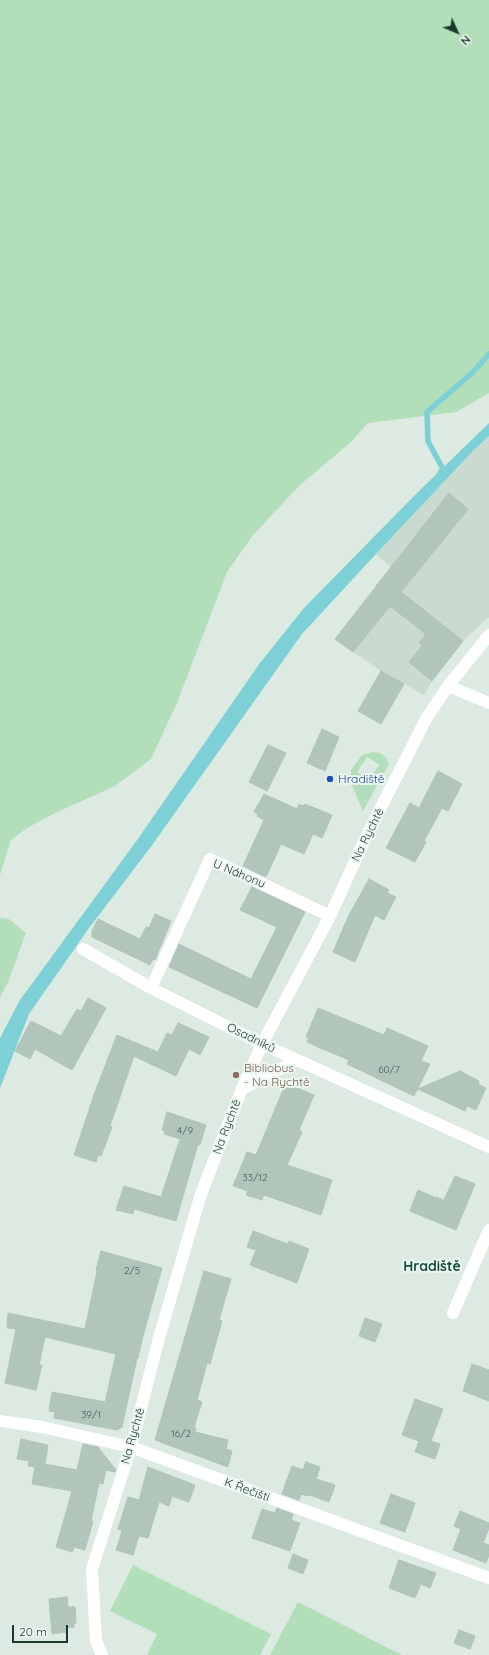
<!DOCTYPE html>
<meta charset="utf-8">
<style>
body{margin:0}
#map{position:relative;width:489px;height:1655px;overflow:hidden;background:#dceae2;font-family:Quicksand,sans-serif}
canvas{display:block}
.north{position:absolute;left:437px;top:12px;width:40px;height:40px;-webkit-text-stroke:3px #ecf7f0;paint-order:stroke;rotate:134deg;font-size:11px;font-weight:700;line-height:16px;text-align:center;color:#1d3a30}
.north::after{content:'';display:block;margin:auto;width:14px;height:18px;background:#1d3a30;clip-path:polygon(50% 0,100% 100%,50% 72%,0 100%)}
.scale{position:absolute;left:12px;top:1625px;width:56px;height:18px;box-sizing:border-box;border:2px solid #1d3a30;border-top:0;padding-left:5px;font-size:12px;line-height:14px;white-space:nowrap;color:#1d3a30;-webkit-text-stroke:3px #ecf7f0;paint-order:stroke}
</style>
<div id="map">
<canvas width="489" height="1655"></canvas>
<div class="north">N</div>
<div class="scale">20 m</div>
</div>
<script>
const ctx = document.querySelector('canvas').getContext('2d');
ctx.lineJoin = 'round';
function paint(path, color) { ctx.fillStyle = color; ctx.fill(path, 'evenodd'); }
const poly = rows => new Path2D(rows.map(r => 'M' + r).join(''));
function stroke(path, color, width, dash) { ctx.strokeStyle = color; ctx.lineWidth = width; ctx.lineCap = dash ? 'butt' : 'round'; ctx.setLineDash(dash || []); ctx.stroke(path); }
function drawText(font, color, halo, rows, align = 'center') {
  ctx.font = font + ' Quicksand,sans-serif'; ctx.lineWidth = 4; ctx.setLineDash([]); ctx.textBaseline = 'middle'; ctx.strokeStyle = halo; ctx.fillStyle = color; for (const [text, x, y, turn = 0] of rows) {
    ctx.save(); ctx.translate(x, y); ctx.rotate((+turn || 0) * Math.PI / 180); ctx.textAlign = isNaN(turn) ? turn : align; if (halo) ctx.strokeText(text, 0, 0); ctx.fillText(text, 0, 0); ctx.restore();
  }
}
paint(poly([
 [489,436,489,617,463,641,432,681,424,695,381,671,335,639,376,587,375,586,391,567,376,554,472,452]
]), '#cadad1');
paint(poly([
 [0,0,489,0,489,393,456,412,368,423,351,442,300,485,253,535,227,572,177,703,151,759,115,786,53,814,27,828,11,840,0,875],
 [373,752,380,753,386,757,389,764,363,811,351,783,351,770,362,755],
 [367,757,380,765,368,779,357,772],
 [0,918,9,919,26,933,8,982,0,997],
 [133,1565,271,1634,260,1655,147,1655,157,1634,110,1611],
 [298,1602,402,1655,270,1655]
]), '#b2deba');
paint(poly([
 [489,423,489,436,472,452,376,554,302,634,150,848,89,928,29,1014,0,1088,0,1038,20,1000,135,843,260,663,304,608,418,492]
]), '#7dd0d6');
stroke(poly([
 [440,473,443,469,428,441,427,412,472,373,489,354]
]), '#7dd0d6', 5.5);
const building = poly([
 [449,493,468,509,401,592,463,641,432,681,409,662,422,646,419,643,426,634,390,606,353,652,335,639,449,493],
 [381,671,404,684,381,724,358,711,381,671],
 [322,729,339,737,325,771,307,763,322,729],
 [268,745,286,753,267,791,249,782,268,745],
 [438,771,462,784,448,811,442,808,424,841,426,842,415,862,386,848,410,803,419,808,438,771],
 [264,794,297,809,299,804,302,806,305,804,332,815,322,838,313,834,304,854,281,844,266,877,243,866,264,820,257,816,258,814,254,812,264,794],
 [369,879,389,890,387,893,396,897,384,920,375,915,355,962,333,952,348,917,369,879],
 [252,887,305,912,257,1008,169,967,179,944,251,979,277,927,240,910,252,887],
 [155,914,171,921,155,960,153,959,150,965,92,937,92,931,98,919,140,939,146,927,149,928,155,914],
 [88,998,106,1008,72,1070,35,1049,30,1059,15,1051,31,1021,61,1036,77,1009,81,1011,88,998],
 [318,1008,384,1035,387,1028,428,1046,421,1061,430,1064,414,1096,347,1064,349,1060,323,1049,324,1048,322,1049,307,1042,309,1038,306,1037,318,1008],
 [178,1023,209,1037,200,1055,189,1049,176,1076,134,1056,110,1126,112,1127,101,1156,98,1155,96,1162,74,1155,95,1092,117,1035,158,1052,167,1033,172,1035,178,1023],
 [460,1071,479,1081,478,1084,486,1088,476,1110,467,1106,465,1111,418,1089,460,1071],
 [286,1083,314,1095,299,1130,302,1132,287,1165,332,1180,321,1215,264,1195,262,1200,246,1195,248,1191,233,1186,247,1152,256,1155,286,1083],
 [167,1112,206,1125,200,1145,198,1144,176,1221,134,1209,133,1214,116,1210,124,1186,161,1197,180,1139,164,1134,165,1131,162,1130,167,1112],
 [455,1176,475,1184,456,1230,410,1211,418,1190,436,1198,436,1197,444,1200,455,1176],
 [253,1231,288,1244,289,1241,309,1249,297,1283,250,1265,256,1250,247,1247,253,1231],
 [101,1251,162,1268,143,1336,138,1358,137,1358,122,1427,117,1430,54,1418,55,1412,49,1411,52,1392,105,1402,116,1354,45,1337,39,1365,42,1365,36,1390,5,1383,16,1329,7,1328,8,1313,85,1329,97,1271,96,1270,101,1251],
 [204,1271,231,1279,219,1320,222,1321,210,1364,207,1363,197,1400,202,1402,194,1427,196,1428,195,1432,228,1440,226,1449,232,1451,228,1467,155,1440,204,1271],
 [365,1318,382,1324,375,1342,359,1336,365,1318],
 [472,1364,489,1370,489,1401,463,1391,472,1364],
 [415,1399,443,1409,431,1441,440,1444,435,1459,415,1452,419,1441,402,1435,415,1399],
 [21,1439,48,1445,45,1464,77,1470,83,1444,98,1447,116,1470,115,1472,106,1470,103,1484,99,1483,91,1521,93,1521,85,1550,74,1547,72,1552,56,1547,72,1491,32,1484,35,1467,28,1466,29,1461,17,1459,21,1439],
 [306,1462,320,1467,316,1479,335,1485,329,1502,310,1495,309,1496,301,1494,299,1500,282,1494,292,1466,303,1470,306,1462],
 [148,1467,195,1485,189,1502,172,1496,169,1506,159,1502,148,1538,139,1536,133,1555,116,1550,122,1531,118,1529,128,1497,139,1500,148,1467],
 [391,1494,415,1503,405,1532,380,1523,391,1494],
 [277,1508,293,1514,291,1520,300,1523,290,1551,252,1538,262,1509,275,1513,277,1508],
 [460,1511,489,1523,489,1528,483,1543,489,1545,489,1555,486,1563,453,1550,461,1529,454,1526,460,1511],
 [293,1554,308,1560,303,1574,288,1568,293,1554],
 [399,1560,436,1573,430,1588,421,1584,415,1598,389,1588,399,1560],
 [67,1597,68,1607,75,1607,76,1623,74,1623,74,1627,66,1628,67,1632,52,1634,49,1599,67,1597],
 [459,1630,475,1636,470,1649,454,1643,459,1630]
]);
paint(building, '#b1c5bb');
stroke(building, '#aec4b9', 1);
stroke(poly([
 [448,686,489,703],
 [83,949,151,988,262,1044,489,1147],
 [151,988,210,859,330,916],
 [242,1089,297,1060],
 [453,1313,489,1230],
 [0,1421,42,1427,131,1447,489,1578],
 [102,1655,96,1641,92,1569,131,1447,159,1338,201,1194,242,1089,262,1044,330,916,367,835,426,719,448,686,489,635]
]), '#fff', 12);
for (const [x, y, r, color] of [
 [330,779,4,"#1a4fb4"],
 [236,1075,4,"#8d6e63"]
]) { const dot = new Path2D(); dot.arc(x, y, r, 0, 2 * Math.PI); ctx.fillStyle = color; ctx.fill(dot); stroke(dot, '#ecf7f0', 1.5); }
drawText('10px', '#425d53', null, [
 ["60/7",389,1070],
 ["4/9",185,1131],
 ["33/12",255,1178],
 ["2/5",132,1271],
 ["39/1",91,1415],
 ["16/2",181,1434]
]);
drawText('12px', '#164399', '#ecf7f0', [
 ["Hradiště",338,779]
], 'left');
drawText('12px', '#1d3a30', '#ecf7f0', [
 ["Na Rychtě",368,835,-64],
 ["U Náhonu",239,874,23],
 ["Osadníků",251,1038,26],
 ["Na Rychtě",227,1127,-69],
 ["Na Rychtě",133,1436,-74],
 ["K Řečišti",247,1490,20]
]);
drawText('12px', '#785e54', '#ecf7f0', [
 ["Bibliobus",244,1068],
 ["- Na Rychtě",244,1082]
], 'left');
drawText('bold 14px', '#174d3c', '#ecf7f0', [
 ["Hradiště",432,1267]
]);
</script>
